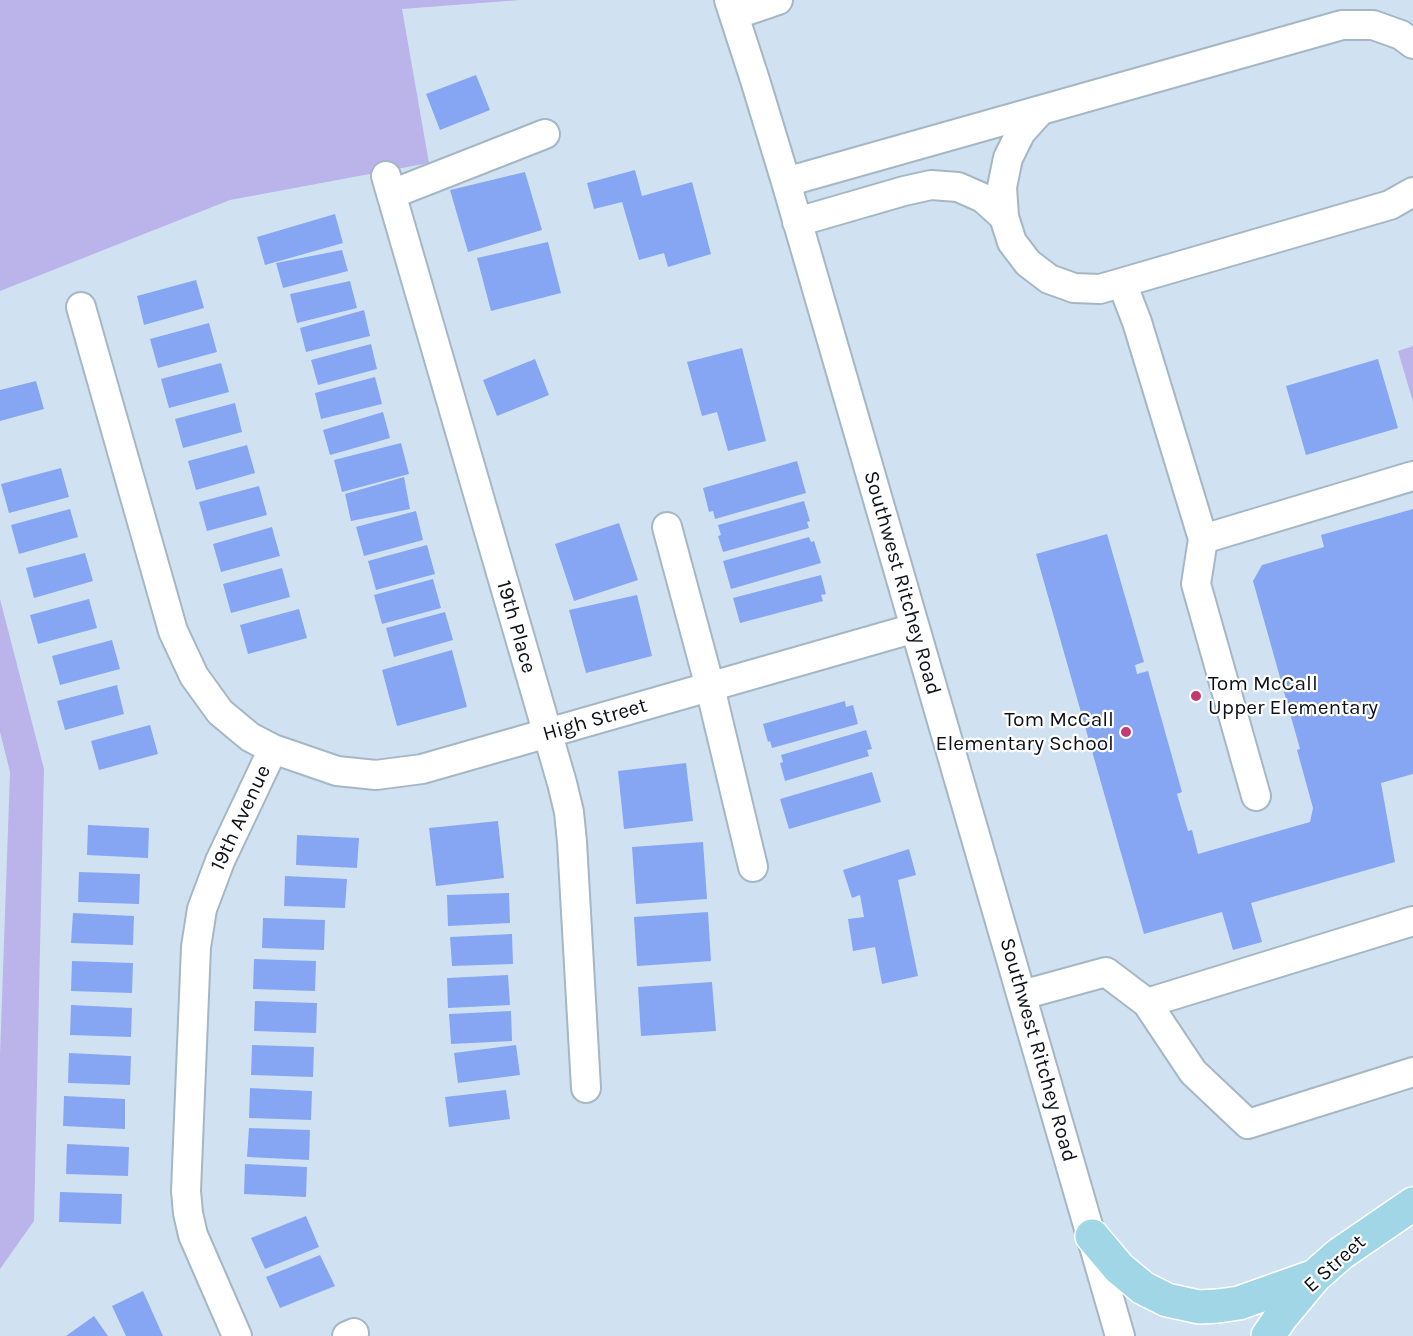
<!DOCTYPE html>
<style>
body{margin:0}
canvas{display:block;background:#d0e2f1}
</style>
<canvas width="1413" height="1336"></canvas>
<script>
const ctx = document.querySelector('canvas').getContext('2d');
ctx.lineJoin = 'round';
function paint(path, color) { ctx.fillStyle = color; ctx.fill(path, 'evenodd'); }
const poly = rows => new Path2D(rows.map(r => 'M' + r).join(''));
function stroke(path, color, width, dash) { ctx.strokeStyle = color; ctx.lineWidth = width; ctx.lineCap = dash ? 'butt' : 'round'; ctx.setLineDash(dash || []); ctx.stroke(path); }
function drawText(font, color, halo, rows, align = 'center') {
  ctx.font = font + ' Karla,sans-serif'; ctx.lineWidth = 4.5; ctx.setLineDash([]); ctx.textBaseline = 'middle'; ctx.strokeStyle = halo; ctx.fillStyle = color; for (const [text, x, y, turn = 0] of rows) {
    ctx.save(); ctx.translate(x, y); ctx.rotate((+turn || 0) * Math.PI / 180); ctx.textAlign = isNaN(turn) ? turn : align; if (halo) ctx.strokeText(text, 0, 0); ctx.fillText(text, 0, 0); ctx.restore();
  }
}
paint(poly([
 [0,0,520,0,402,9,429,163,230,200,0,291],
 [1413,346,1413,402,1398,351],
 [0,599,44,769,34,1221,0,1269,0,1055,10,772,0,732]
]), '#bbb4eb');
paint(poly([
 [476,75,490,110,440,130,426,94],
 [635,170,642,196,692,182,711,254,668,267,664,253,639,260,622,202,594,209,587,183],
 [525,172,542,230,468,252,450,190],
 [335,214,343,243,265,265,257,237],
 [548,242,561,293,491,311,477,258],
 [342,250,348,271,283,288,276,263],
 [196,280,204,308,144,325,137,296],
 [350,281,357,308,297,323,290,294],
 [364,310,370,336,306,352,300,328],
 [209,323,217,352,158,368,150,339],
 [371,344,377,369,318,385,311,360],
 [742,348,766,441,728,451,717,412,702,416,687,362],
 [535,359,549,395,497,416,483,380],
 [1378,359,1398,428,1306,455,1286,386],
 [221,363,229,392,169,408,161,379],
 [375,377,382,404,321,419,315,393],
 [36,381,44,409,0,421,0,390],
 [235,403,242,432,183,448,175,419],
 [383,412,390,438,330,455,323,430],
 [401,443,409,474,342,492,334,460],
 [247,445,255,473,196,490,188,461],
 [797,461,806,493,715,519,713,511,709,512,703,488],
 [61,468,69,497,9,513,1,484],
 [404,477,410,509,351,521,345,494],
 [259,486,267,515,207,531,199,502],
 [804,501,810,521,807,522,809,528,723,552,718,536,721,535,718,525],
 [70,509,78,537,19,554,11,525],
 [1413,509,1413,774,1381,783,1395,862,1251,903,1262,942,1233,950,1222,912,1144,934,1036,554,1107,534,1144,662,1135,665,1137,674,1148,671,1182,792,1177,794,1188,831,1192,830,1198,854,1310,822,1313,808,1297,750,1300,749,1253,581,1262,565,1324,547,1321,535],
 [416,511,423,540,364,556,356,527],
 [619,523,638,580,574,601,555,544],
 [272,527,280,556,221,572,213,544],
 [809,537,811,542,814,541,821,563,731,589,723,561],
 [427,545,435,574,376,590,368,561],
 [85,553,93,581,34,598,26,568],
 [282,568,290,597,231,613,223,584],
 [821,575,826,594,821,595,823,601,740,623,733,598],
 [433,579,441,608,382,624,374,595],
 [637,595,652,656,586,673,569,610],
 [89,599,97,628,38,644,30,615],
 [299,609,307,638,248,654,240,625],
 [445,612,453,640,394,657,386,628],
 [112,640,120,669,60,685,52,656],
 [452,650,467,707,397,726,382,670],
 [117,685,124,714,65,730,57,701],
 [845,701,846,707,853,705,858,724,772,748,770,741,768,742,763,724],
 [150,725,158,754,99,770,91,741],
 [866,730,872,749,867,750,869,756,785,781,780,763,783,762,781,755],
 [686,763,693,821,624,829,618,771],
 [872,772,881,802,789,829,780,799],
 [498,821,504,878,436,886,429,828],
 [88,825,149,828,148,858,87,855],
 [297,835,359,838,357,868,296,865],
 [703,842,707,899,636,904,632,847],
 [909,849,916,875,898,880,918,976,882,984,875,947,853,951,848,919,864,917,860,895,852,898,843,870],
 [79,872,140,874,139,904,78,902],
 [285,876,347,879,345,908,284,906],
 [509,893,510,923,448,926,447,895],
 [708,912,711,961,637,966,634,917],
 [73,913,134,916,133,945,71,943],
 [263,918,325,920,324,950,262,948],
 [512,934,513,964,452,966,450,937],
 [254,959,316,961,315,991,253,989],
 [72,961,133,963,132,993,71,991],
 [508,975,510,1005,448,1008,447,978],
 [712,982,716,1031,641,1036,638,987],
 [255,1001,317,1003,316,1033,254,1031],
 [71,1005,132,1008,131,1037,70,1035],
 [511,1011,512,1041,451,1044,449,1014],
 [252,1045,314,1047,313,1077,251,1075],
 [516,1045,520,1075,458,1083,454,1053],
 [69,1053,131,1056,130,1085,68,1083],
 [250,1088,312,1091,311,1120,249,1118],
 [506,1090,510,1119,449,1127,445,1097],
 [64,1096,125,1099,125,1129,63,1126],
 [249,1128,310,1130,309,1160,247,1157],
 [67,1144,129,1147,128,1176,66,1174],
 [245,1164,307,1167,306,1197,244,1194],
 [60,1192,122,1194,121,1224,59,1222],
 [306,1216,319,1247,265,1269,251,1238],
 [320,1255,335,1286,280,1308,266,1277],
 [143,1291,163,1336,126,1336,112,1306],
 [94,1316,108,1336,66,1336]
]), '#86a6f4');
const minor = poly([
 [729,0,755,80,786,182,1120,1336],
 [734,15,778,0],
 [386,176,562,783,569,812,572,842,586,1088],
 [786,182,1342,25,1373,25,1401,35,1413,44],
 [392,194,545,134],
 [1004,217,1002,187,1008,158,1021,132,1041,110],
 [797,222,904,191,931,185,958,187,983,198,1004,217,1012,242,1028,263,1049,279,1074,288,1100,289,1390,205,1413,192],
 [1122,283,1137,322,1203,539,1196,584,1256,796],
 [81,307,173,631,194,676,220,712,250,737,273,749,337,771,376,775,422,769,915,628],
 [667,527,710,687,753,867],
 [1203,539,1413,476],
 [1022,995,1106,972,1147,1003,1193,1072,1248,1124,1413,1072],
 [1147,1003,1413,921],
 [237,1336,193,1235,188,1213,186,1191,196,947,202,909,220,861,273,749],
 [347,1336,354,1333]
]);
const major = poly([
 [1092,1236,1119,1268,1143,1288,1167,1300,1199,1307,1218,1306,1239,1303,1315,1276],
 [1268,1336,1281,1317,1315,1276,1340,1254,1413,1204]
]);
stroke(minor, '#a5b6c4', 32);
stroke(major, '#fff', 36);
stroke(minor, '#fff', 28);
stroke(major, '#a0d6e6', 33);
for (const [x, y, r, color] of [
 [1196,696,6,"#c33974"],
 [1126,732,6,"#c33974"]
]) { const dot = new Path2D(); dot.arc(x, y, r, 0, 2 * Math.PI); ctx.fillStyle = color; ctx.fill(dot); stroke(dot, '#fff', 2); }
drawText('21px', '#0c1217', '#fff', [
 ["Southwest Ritchey Road",902,583,74],
 ["19th Place",516,627,74],
 ["High Street",595,720,-16],
 ["19th Avenue",241,818,-65],
 ["Southwest Ritchey Road",1038,1050,74],
 ["E Street",1335,1264,-42]
]);
drawText('21px', '#0c1217', '#fff', [
 ["Tom McCall",1208,684],
 ["Upper Elementary",1208,708],
 ["Tom McCall",1114,720,"right"],
 ["Elementary School",1114,744,"right"]
], 'left');
</script>
